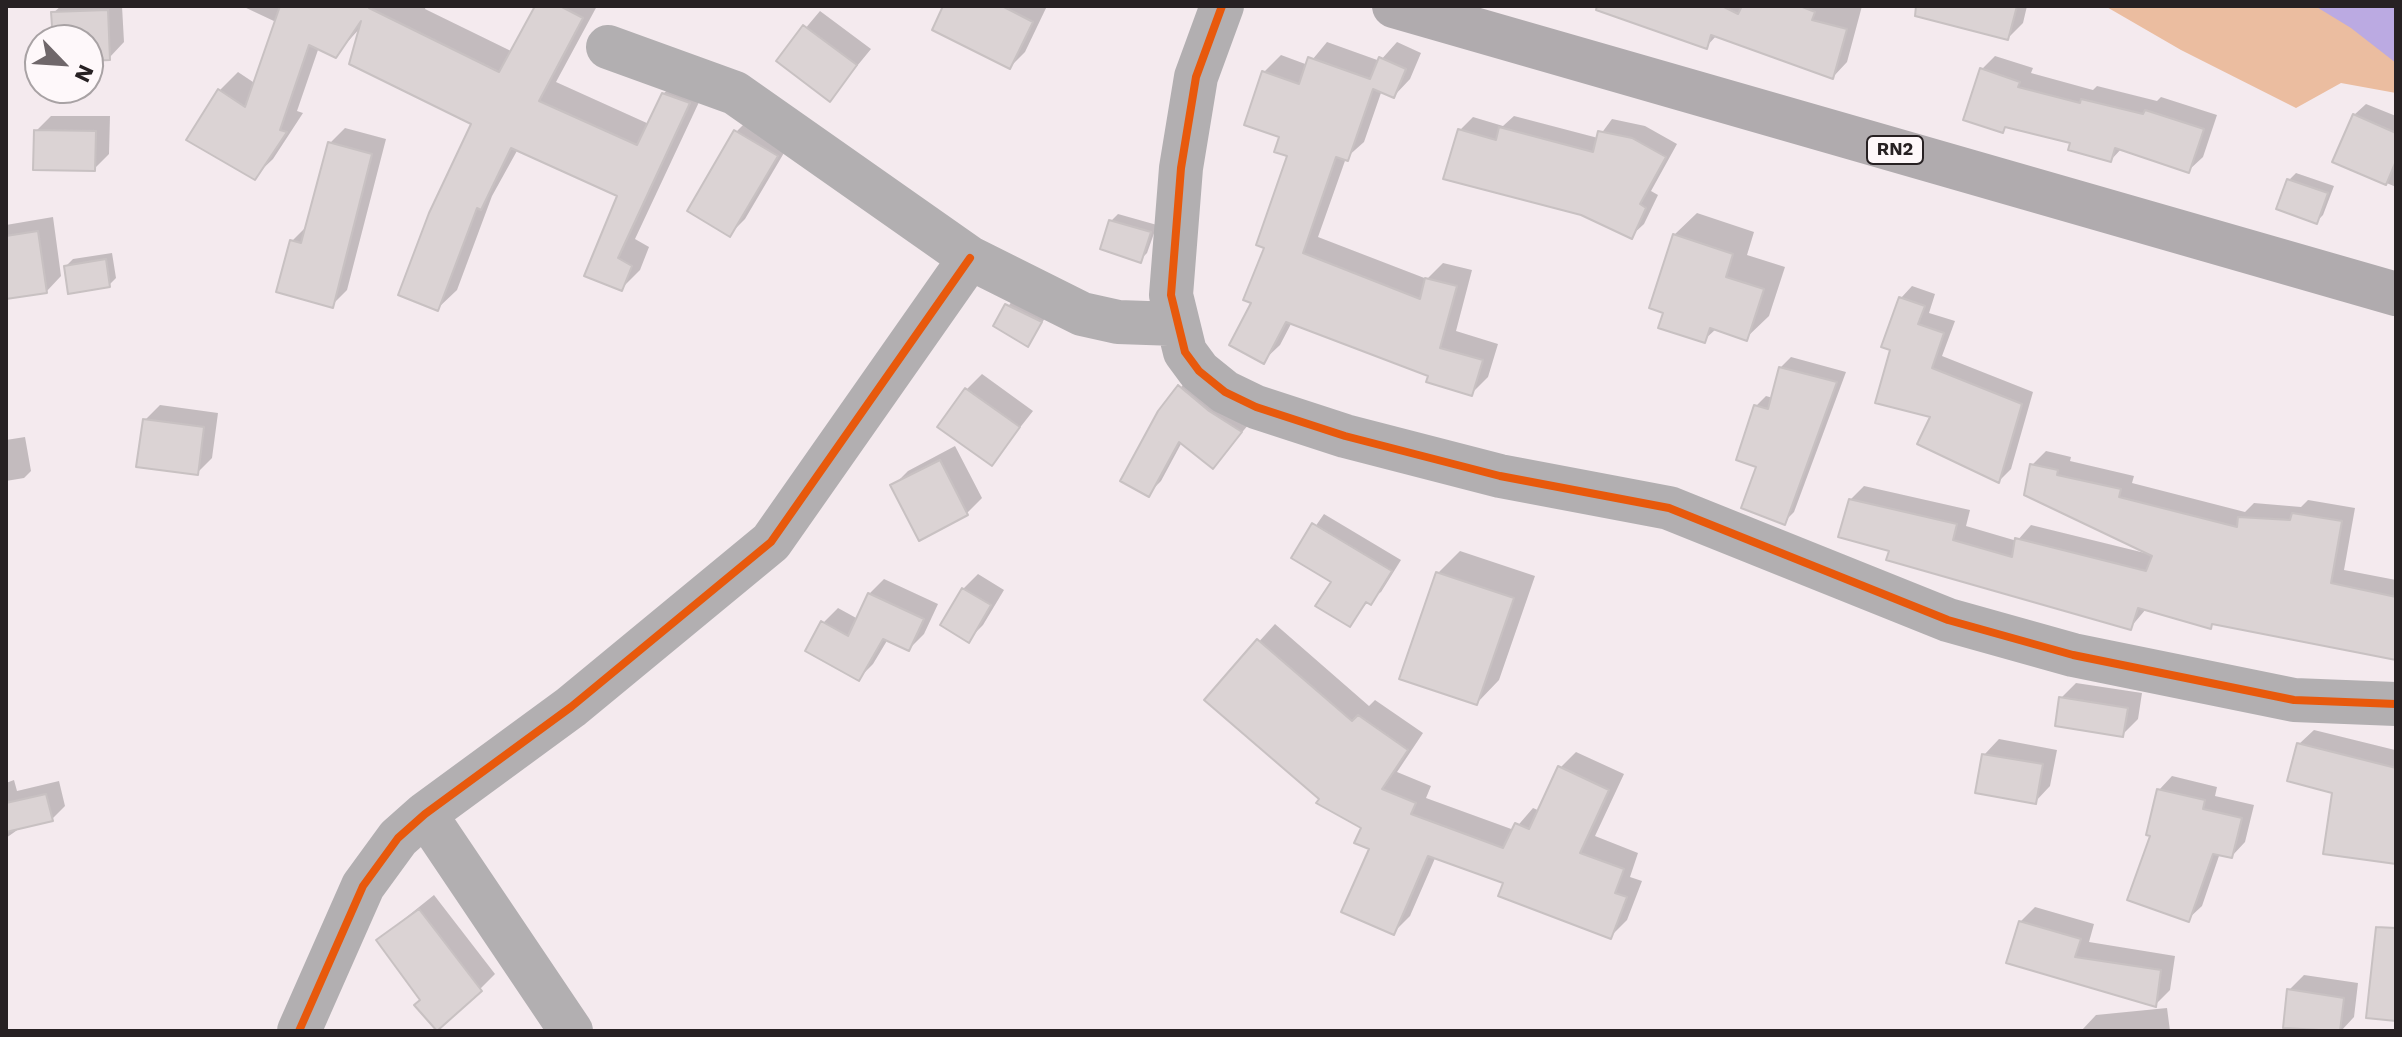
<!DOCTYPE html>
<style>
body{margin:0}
#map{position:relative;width:2402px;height:1037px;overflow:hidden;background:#f4eaee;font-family:"Work Sans",sans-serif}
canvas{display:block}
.frame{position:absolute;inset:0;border:8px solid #272123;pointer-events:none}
.north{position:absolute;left:24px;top:24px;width:80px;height:80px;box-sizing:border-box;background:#fef8fa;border:2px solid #a8a2a4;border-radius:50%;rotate:115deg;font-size:22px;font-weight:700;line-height:32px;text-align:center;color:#272123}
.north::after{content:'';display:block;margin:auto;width:28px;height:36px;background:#6f676a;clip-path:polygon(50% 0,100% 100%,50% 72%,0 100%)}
</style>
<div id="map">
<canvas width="2402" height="1037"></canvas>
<div class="frame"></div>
<div class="north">N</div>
</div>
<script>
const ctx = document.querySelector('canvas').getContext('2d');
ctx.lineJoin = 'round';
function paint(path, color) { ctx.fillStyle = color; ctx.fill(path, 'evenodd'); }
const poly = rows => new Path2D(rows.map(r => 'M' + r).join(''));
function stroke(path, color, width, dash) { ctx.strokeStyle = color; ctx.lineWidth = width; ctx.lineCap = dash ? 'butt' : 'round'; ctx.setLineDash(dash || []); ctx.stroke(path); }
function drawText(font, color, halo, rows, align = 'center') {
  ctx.font = font + ' "Work Sans",sans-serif'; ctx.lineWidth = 7; ctx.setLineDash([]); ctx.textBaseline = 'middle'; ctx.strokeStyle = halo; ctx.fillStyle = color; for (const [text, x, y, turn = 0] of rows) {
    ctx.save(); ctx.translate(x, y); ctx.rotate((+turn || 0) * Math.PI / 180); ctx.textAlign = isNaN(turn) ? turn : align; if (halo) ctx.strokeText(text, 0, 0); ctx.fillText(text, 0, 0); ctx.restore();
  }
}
paint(poly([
 [2105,6,2396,6,2396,93,2341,83,2296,108,2181,50]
]), '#ebbda0');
paint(poly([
 [2315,6,2396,6,2396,63,2351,28]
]), '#bbaae2');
paint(poly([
 [61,6,122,6,124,42,109,58,88,59,88,40,55,40,53,13],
 [242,6,426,6,425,9,513,52,538,6,597,6,556,82,649,124,663,94,682,76,707,85,635,239,649,247,640,270,621,289,587,275,620,195,518,149,492,196,457,290,438,308,474,124,360,28,335,56,319,47,297,111,303,113,273,159,254,177,219,91,238,72,256,84,276,22],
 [946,6,1047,6,1025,52,1010,67],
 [1636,6,1862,6,1847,62,1833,77,1717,35,1706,47],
 [1951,6,2027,6,2023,23,2008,38],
 [820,11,871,49,830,99,778,61],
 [1327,42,1380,61,1397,42,1421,53,1410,79,1394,96,1382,90,1364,142,1346,158,1318,237,1427,279,1443,263,1472,270,1456,331,1498,344,1488,377,1472,393,1292,322,1280,345,1263,361,1254,302,1289,155,1282,136,1246,124,1264,72,1281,55,1308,65],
 [1995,56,2033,68,2031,73,2093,90,2097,86,2157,101,2161,97,2217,115,2203,157,2189,170,2122,148,2111,160,2072,142,2007,126,2002,131,1982,69],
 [2366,104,2396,116,2396,187,2335,161,2354,115],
 [51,116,110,116,109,154,94,169,36,131],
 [1514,116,1598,138,1612,119,1645,126,1677,144,1651,191,1658,195,1644,224,1631,236,1460,130,1473,117,1503,126],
 [751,117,791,141,745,219,730,234,736,132],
 [345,128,386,139,347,290,332,305,292,241,308,225,330,143],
 [2296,173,2334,186,2323,215,2316,222,2289,180],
 [1697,213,1754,232,1747,255,1785,267,1769,316,1746,338,1716,329,1704,340,1666,312,1674,235],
 [1118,214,1157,225,1147,253,1140,260,1111,221],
 [53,217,61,276,46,292,6,297,6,225],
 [112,253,116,278,109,285,66,266,73,259],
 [1912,286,1935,294,1929,313,1955,321,1942,356,2033,392,2011,469,1999,481,1933,415,1893,348,1901,298],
 [1014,298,1048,314,1027,344,995,326],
 [1791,357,1846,372,1794,512,1784,522,1759,465,1756,406,1766,396,1773,398,1780,368],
 [1193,373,1254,418,1213,467,1182,442,1161,481,1148,494,1160,412],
 [982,374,1033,411,992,463,967,389],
 [160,405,218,413,212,458,197,473,145,420],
 [25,437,31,471,24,478,6,481,6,440],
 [955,446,982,498,967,513,893,486,908,471],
 [2046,451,2071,457,2070,461,2134,476,2132,483,2245,512,2254,503,2301,507,2308,500,2355,508,2344,570,2396,580,2396,658,2215,622,2210,627,2146,609,2130,628,1891,550,1850,500,1864,486,1970,510,1966,526,2017,541,2031,525,2149,554,2032,465],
 [1324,514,1401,560,1381,592,1368,601,1350,625,1334,582,1294,557],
 [1460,551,1535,576,1499,680,1477,703,1438,573],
 [978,574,1004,590,983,625,968,640,963,589],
 [884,579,938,604,924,634,909,649,888,639,873,664,858,679,823,623,838,608,858,619,869,594],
 [1275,624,1369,706,1375,700,1423,733,1397,772,1431,786,1426,798,1514,830,1533,808,1540,811,1560,768,1576,752,1624,774,1595,836,1638,853,1630,877,1642,881,1627,920,1611,936,1505,882,1436,856,1410,916,1394,932,1363,827,1321,798,1207,699],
 [2076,683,2142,693,2138,719,2123,734,2061,698],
 [2314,730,2395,750,2396,744,2396,862,2299,744],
 [1999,739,2057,750,2050,786,2035,802,1984,755],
 [2172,776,2217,787,2215,796,2254,805,2245,842,2232,856,2220,853,2202,906,2188,919,2152,835,2159,790],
 [14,780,17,791,59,781,65,806,52,819,23,826,6,838,6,783],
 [434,895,495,974,480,989,422,1000,378,940],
 [2035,907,2094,924,2089,942,2175,956,2170,990,2155,1005,2008,961,2020,922],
 [2304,975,2358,983,2354,1017,2341,1031,2286,1027,2289,990],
 [2167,1008,2170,1031,2081,1031,2096,1015]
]), '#0003');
const building = poly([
 [280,6,371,6,369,8,499,72,535,6,560,6,583,18,539,101,637,145,662,93,690,103,618,258,632,266,622,291,584,276,617,196,511,148,481,210,477,208,438,311,398,295,429,213,471,124,349,64,361,21,336,58,309,45,280,130,287,132,255,180,186,140,218,89,245,107,280,6],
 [943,6,1002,6,1033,22,1010,69,932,30,943,6],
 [1597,6,1722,6,1738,14,1742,6,1800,6,1815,12,1812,20,1847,29,1833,79,1711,35,1707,49,1596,10,1597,6],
 [1916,6,2017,6,2008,40,1915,16,1916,6],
 [108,10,110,60,88,61,88,40,53,40,51,12,108,10],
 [803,25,857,65,830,102,776,61,803,25],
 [1308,57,1370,79,1379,57,1406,69,1394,98,1373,89,1348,161,1336,157,1303,253,1420,299,1425,278,1457,286,1440,348,1483,360,1472,396,1426,382,1428,376,1286,322,1264,364,1229,345,1251,303,1243,300,1264,248,1256,245,1287,156,1274,152,1279,137,1244,125,1262,71,1299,84,1308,57],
 [1980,68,2020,82,2018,87,2080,103,2081,99,2143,114,2145,110,2204,129,2189,173,2115,148,2111,162,2068,150,2070,143,2005,127,2003,133,1963,120,1980,68],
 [2353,114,2396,133,2396,161,2386,185,2332,162,2353,114],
 [1499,127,1593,152,1598,131,1632,138,1666,157,1640,204,1646,208,1632,239,1581,215,1443,179,1458,129,1496,140,1499,127],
 [34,130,96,131,95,171,33,170,34,130],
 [734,130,778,156,730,237,687,211,734,130],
 [328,142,372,154,333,308,276,292,290,240,301,243,328,142],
 [2287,179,2328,193,2317,224,2276,209,2287,179],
 [1109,220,1151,232,1141,263,1100,249,1109,220],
 [38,231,47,293,6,299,6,236,38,231],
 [1673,234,1733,254,1726,277,1764,289,1747,341,1710,328,1705,343,1658,328,1663,313,1649,308,1673,234],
 [106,259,110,287,68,294,64,266,106,259],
 [1899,297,1925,306,1918,324,1944,333,1932,368,2022,404,1999,483,1917,444,1930,417,1875,403,1890,350,1881,347,1899,297],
 [1005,304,1042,322,1028,347,993,326,1005,304],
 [1779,367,1837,382,1785,525,1741,508,1756,467,1736,460,1754,405,1768,409,1779,367],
 [1178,385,1209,411,1242,432,1213,469,1179,442,1149,497,1120,481,1158,411,1178,385],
 [965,388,1020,427,992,466,937,427,965,388],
 [143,419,204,427,198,475,136,467,143,419],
 [940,460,968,515,919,541,890,485,940,460],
 [2030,464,2058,470,2057,475,2121,489,2119,497,2237,527,2238,517,2290,520,2292,513,2342,521,2331,583,2396,597,2396,660,2212,624,2211,629,2138,608,2131,630,1886,560,1889,551,1838,537,1849,499,1957,524,1953,540,2012,557,2015,538,2146,571,2152,556,2024,495,2030,464],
 [1312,523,1392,571,1371,605,1366,602,1350,627,1315,606,1331,582,1291,558,1312,523],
 [1436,572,1514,598,1477,705,1399,679,1436,572],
 [962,588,991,605,969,643,940,625,962,588],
 [868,593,924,619,909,651,883,639,859,681,805,651,821,621,848,636,868,593],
 [1257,639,1352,721,1358,715,1408,750,1382,789,1416,803,1411,814,1503,848,1515,823,1529,829,1558,766,1609,790,1580,853,1624,869,1615,893,1627,897,1611,939,1498,896,1503,883,1428,856,1394,935,1341,912,1369,849,1354,843,1361,828,1316,803,1319,799,1204,700,1257,639],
 [2059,697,2128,708,2123,737,2055,726,2059,697],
 [2297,743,2396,768,2396,864,2323,854,2332,793,2287,781,2297,743],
 [1982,754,2043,764,2036,804,1975,793,1982,754],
 [2157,789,2205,800,2203,809,2242,818,2232,858,2213,854,2189,922,2127,900,2150,836,2146,835,2157,789],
 [46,794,53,821,6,832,6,803,46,794],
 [419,909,482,991,437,1031,414,1005,420,1000,376,940,419,909],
 [2019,921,2081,939,2075,957,2161,970,2156,1007,2006,963,2019,921],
 [2376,927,2396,928,2396,1021,2366,1018,2376,927],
 [2287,989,2344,998,2340,1031,2283,1028,2287,989]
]);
paint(building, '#dbd3d4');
stroke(building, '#c8c1c2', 2);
stroke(poly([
 [1222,6,1196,77,1181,168,1171,295,1185,352,1199,371,1225,392,1256,407,1345,436,1500,476,1669,508,1948,620,2073,655,2294,700,2396,704],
 [608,47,735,93,970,258,1082,314,1118,322,1176,324],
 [425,814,571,1031],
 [299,1031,363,886,398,838,425,814,571,707,771,542,970,258]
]), '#b2afb1', 44);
stroke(poly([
 [1394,6,2396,294]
]), '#b0abae', 44);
stroke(poly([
 [1222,6,1196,77,1181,168,1171,295,1185,352,1199,371,1225,392,1256,407,1345,436,1500,476,1669,508,1948,620,2073,655,2294,700,2396,704],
 [299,1031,363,886,398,838,425,814,571,707,771,542,970,258]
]), '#e8590c', 8);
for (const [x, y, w] of [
 [1895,150,56]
]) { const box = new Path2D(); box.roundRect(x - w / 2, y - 14, w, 28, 6); ctx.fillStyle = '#fef8fa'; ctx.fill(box); stroke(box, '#272123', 2); }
drawText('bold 18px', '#272123', null, [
 ["RN2",1895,150]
]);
</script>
